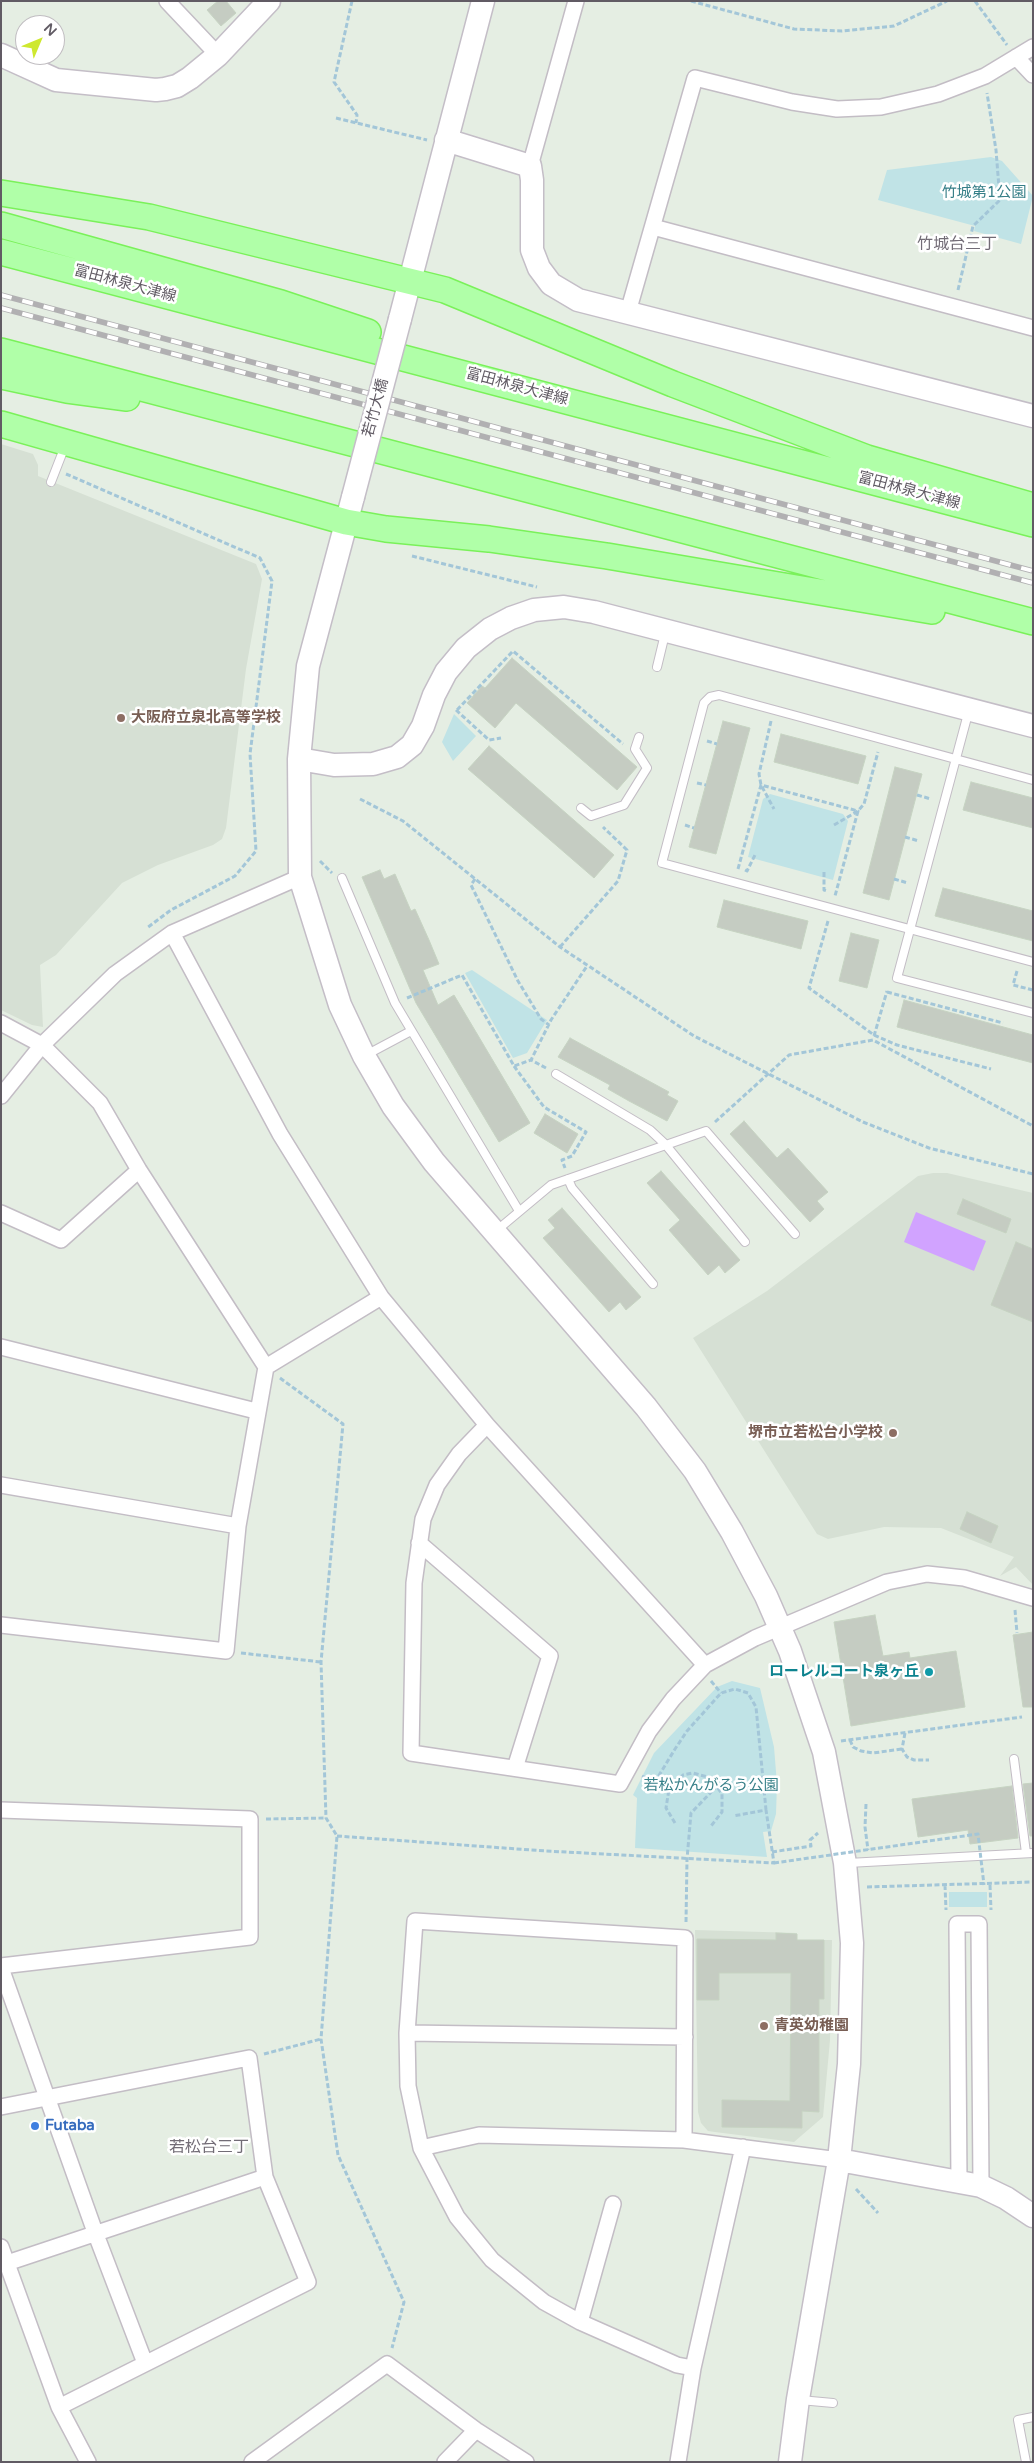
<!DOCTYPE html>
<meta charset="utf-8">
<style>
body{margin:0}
#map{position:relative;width:1034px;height:2463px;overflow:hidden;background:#e5eee3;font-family:"Varela Round",sans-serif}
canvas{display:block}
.frame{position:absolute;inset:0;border:2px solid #615b64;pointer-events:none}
.north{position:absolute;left:15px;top:15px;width:50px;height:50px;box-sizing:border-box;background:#fff;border:1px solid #c0bdc1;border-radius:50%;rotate:45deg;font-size:14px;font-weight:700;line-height:20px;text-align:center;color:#615b64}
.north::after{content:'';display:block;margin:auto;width:18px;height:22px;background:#cee82f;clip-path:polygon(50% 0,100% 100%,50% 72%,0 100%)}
</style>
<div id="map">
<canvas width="1034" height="2463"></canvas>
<div class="frame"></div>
<div class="north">N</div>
</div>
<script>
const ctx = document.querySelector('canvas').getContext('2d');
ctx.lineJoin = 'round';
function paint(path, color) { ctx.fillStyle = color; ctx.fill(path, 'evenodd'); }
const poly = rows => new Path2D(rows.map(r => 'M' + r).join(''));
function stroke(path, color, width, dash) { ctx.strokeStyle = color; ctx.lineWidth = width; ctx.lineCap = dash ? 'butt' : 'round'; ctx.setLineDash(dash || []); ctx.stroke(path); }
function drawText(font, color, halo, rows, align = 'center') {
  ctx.font = font + ' "Varela Round","Noto Sans JP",sans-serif'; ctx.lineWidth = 5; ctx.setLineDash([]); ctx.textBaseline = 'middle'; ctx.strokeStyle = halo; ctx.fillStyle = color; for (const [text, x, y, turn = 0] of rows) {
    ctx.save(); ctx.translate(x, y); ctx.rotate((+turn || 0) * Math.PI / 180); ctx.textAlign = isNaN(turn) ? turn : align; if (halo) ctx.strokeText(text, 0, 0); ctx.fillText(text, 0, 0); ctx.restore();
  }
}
paint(poly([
 [1,444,33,454,38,465,38,476,256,564,262,579,246,669,226,828,222,839,213,845,158,865,122,883,56,955,40,965,43,1027,32,1025,1,1010],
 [933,1173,947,1173,1033,1193,1033,1585,1016,1567,1000,1576,1014,1557,941,1528,884,1527,828,1539,817,1534,693,1338,767,1291,918,1176],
 [695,1930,797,1933,797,1940,832,1940,830,2040,823,2117,794,2142,715,2132,708,2131,701,2123,698,2112]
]), '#d6e0d4');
paint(poly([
 [991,157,1002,161,1033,196,1021,244,974,231,975,226,878,200,887,170],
 [454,714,476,736,453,761,442,742],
 [770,794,843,814,848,821,833,880,748,857,763,799],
 [472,970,547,1020,527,1053,513,1058,465,973],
 [732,1681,760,1688,774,1747,777,1784,776,1814,771,1831,763,1832,767,1857,635,1848,637,1798,633,1795,654,1753,717,1687],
 [949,1892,987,1892,987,1907,949,1907]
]), '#c0e3e6');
paint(poly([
 [916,1212,986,1241,974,1271,904,1242]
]), '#d1a3ff');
const building = poly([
 [218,1,226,1,236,13,221,26,207,10,218,1],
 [512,658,637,767,617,790,516,703,495,728,467,703,482,686,485,688,512,658],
 [723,721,750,728,716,854,689,847,723,721],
 [781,734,866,756,858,784,774,762,781,734],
 [489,746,614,855,594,878,468,769,489,746],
 [895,767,922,774,889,900,863,893,895,767],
 [971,782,1033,798,1033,828,963,810,971,782],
 [380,870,384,879,395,874,411,911,415,909,429,940,439,964,423,970,438,1005,454,995,530,1123,499,1142,416,1003,362,877,380,870],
 [943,888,1033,911,1033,941,935,916,943,888],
 [724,900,808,921,801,949,717,927,724,900],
 [851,933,879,940,867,988,839,981,851,933],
 [904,1000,1033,1035,1033,1063,897,1027,904,1000],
 [570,1038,669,1092,667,1095,678,1101,667,1121,629,1101,608,1089,610,1085,558,1057,570,1038],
 [545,1114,578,1134,567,1153,534,1133,545,1114],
 [744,1121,777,1158,788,1148,828,1192,817,1201,824,1209,810,1222,730,1134,744,1121],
 [661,1171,740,1260,725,1273,719,1265,708,1275,669,1230,680,1220,647,1183,661,1171],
 [963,1199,1011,1219,1006,1233,957,1214,963,1199],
 [562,1208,641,1297,626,1310,620,1302,609,1312,543,1238,555,1228,548,1220,562,1208],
 [1016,1242,1033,1249,1033,1322,991,1305,1016,1242],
 [967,1512,998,1526,991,1543,960,1529,967,1512],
 [875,1615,883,1656,909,1652,910,1658,956,1651,965,1707,851,1726,834,1622,875,1615],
 [1033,1632,1033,1707,1023,1707,1013,1635,1033,1632],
 [1033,1783,1033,1836,1030,1836,1023,1784,1033,1783],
 [1012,1786,1018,1838,970,1844,968,1830,918,1837,912,1799,1012,1786],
 [776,1933,797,1934,797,1940,824,1940,824,1999,819,1999,819,2112,802,2111,802,2128,722,2127,722,2100,790,2101,791,1973,719,1973,719,2000,697,2000,697,1939,776,1940,776,1933]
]);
paint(building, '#c5ccc2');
stroke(building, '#c6d3c2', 1);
const lane = poly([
 [51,482,65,446],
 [657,667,665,634],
 [969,710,897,978,1033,1013],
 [1033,780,719,695,710,697,704,703,662,863,1033,962],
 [581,808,591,816,624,805,647,768,635,749,639,737],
 [342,878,395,1003,519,1211],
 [366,1055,411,1031],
 [556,1074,650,1130,665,1144,745,1242],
 [568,1179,572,1188,653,1284],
 [496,1231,551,1185,706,1131,795,1234],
 [1014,1759,1026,1853],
 [848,1863,1033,1853],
 [800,2400,833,2403],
 [1026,2462,1018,2420,1033,2417]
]);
const street = poly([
 [167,1,218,55],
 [1016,57,1033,75],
 [530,166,576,1],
 [653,227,1033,328],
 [628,312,695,78,792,102,837,109,881,107,938,94,985,76,1033,47],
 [172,933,280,1134,381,1297,487,1425,705,1665],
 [1,1023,42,1045,100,1103,139,1170,266,1367],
 [1,1096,42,1045,115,974,172,933,300,877],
 [1,1213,61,1240,139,1170],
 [1,1347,256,1411],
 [487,1425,459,1454,437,1485,423,1519,414,1583,411,1753,620,1784,649,1731,673,1699,705,1665,755,1638,887,1582,927,1574,964,1578,1033,1598],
 [1,1485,238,1526],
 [419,1543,550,1656,515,1768],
 [1,1625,226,1651,238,1526,266,1367,381,1297],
 [1,1810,250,1819,250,1937,1,1966],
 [1,1968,95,2232,145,2363],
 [407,2033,685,2037],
 [1,2107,249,2058,265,2177,308,2282,59,2407,88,2462],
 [684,2140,685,1938,415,1921,407,2033,408,2086,421,2148,457,2217,492,2260,544,2302,580,2322,677,2365,693,2368],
 [421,2148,479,2135,684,2140,839,2160],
 [959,2182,957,1924,979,1924,981,2186],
 [1,2247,59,2407],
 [7,2263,265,2177],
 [580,2322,613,2204],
 [252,2462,387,2364,476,2430,526,2462],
 [445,2462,476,2430],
 [678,2462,693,2368,743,2147]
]);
const secondary = poly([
 [1,55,56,80,156,90,165,89,177,86,190,78,218,55,269,1],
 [446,140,530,166,532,180,532,250,539,268,551,284,578,300,1033,416],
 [400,319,483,1],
 [353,497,308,666,299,759,300,877,340,1005,364,1056,393,1106,434,1162,646,1407,695,1471,732,1532,766,1596,790,1651,824,1752,845,1863,852,1943,849,2064,839,2160,798,2399,790,2462],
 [299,759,334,765,373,764,397,757,412,745,423,726,434,695,446,672,466,648,490,629,511,618,534,610,564,607,594,612,1033,726],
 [839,2160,981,2186,1006,2198,1033,2216]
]);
const primary = poly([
 [1,193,149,217,445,290,673,384,867,458,1033,506],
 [1,225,281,303,368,332],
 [1,252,1033,524],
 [1,351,1033,622],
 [1,376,67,390,127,398],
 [1,424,346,522,386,529,489,539,607,556,932,611]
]);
stroke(lane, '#c3bdc5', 10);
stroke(street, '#c3bdc5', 18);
stroke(secondary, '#c4bec7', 25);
stroke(primary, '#7af15a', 28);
stroke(poly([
 [352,1,334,82,357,115,356,123],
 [691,1,794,29,842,31,894,26,947,1],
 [975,1,1007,45],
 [336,118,427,140],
 [958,290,973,226,1000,200,996,150,987,93],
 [66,474,260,558,272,581,250,754,256,851,235,876,171,910,147,928],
 [412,556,537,587],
 [456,710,489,740,501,738],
 [457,710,513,651,623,744],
 [771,721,759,774,761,785,774,809],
 [707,741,717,744],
 [697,783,706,785],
 [917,795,931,799],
 [360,799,403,821,560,947,694,1036,863,1122,929,1148,1033,1174],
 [685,825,694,828],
 [834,825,858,811,864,804,878,752],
 [905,837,919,841],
 [320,861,332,873],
 [738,869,761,785,858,811,835,896],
 [745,870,747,871,756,853],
 [824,872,824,890,827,891],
 [475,879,471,885,518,981,541,1019,549,1025],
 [894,879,908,883],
 [828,921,809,988,874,1035,897,1045,991,1069],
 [560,947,618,881,627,850,603,827],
 [1017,971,1013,985,1033,990],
 [887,992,1003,1023],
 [407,998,462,975,514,1066,531,1060],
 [874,1036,887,991],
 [514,1066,544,1107,586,1132,572,1156,562,1160,565,1168],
 [546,1068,531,1060,551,1020,587,966],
 [715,1122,789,1055,873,1040,1033,1126],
 [280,1378,343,1424,321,1662,326,1818,337,1836,321,2039,338,2155,404,2302,392,2348],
 [1015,1610,1017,1633],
 [241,1653,321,1662],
 [711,1681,721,1693],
 [905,1733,902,1749,907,1757,914,1760,929,1760],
 [850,1740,853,1747,861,1751,873,1753,902,1749],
 [841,1741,1022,1717],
 [642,1776,655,1782],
 [669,1789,655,1782,675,1749,687,1731,721,1693,735,1689,748,1693,756,1707,766,1810],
 [866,1804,865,1827,868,1850],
 [266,1819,326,1818],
 [675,1823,666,1808,669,1789,683,1775,693,1773,711,1778,722,1794,722,1812,711,1826],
 [337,1836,546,1851,774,1863,766,1810,733,1816],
 [772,1852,811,1846,810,1840,818,1833],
 [945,1885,946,1910],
 [990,1885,991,1910],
 [867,1887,1033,1882],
 [686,1922,687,1859,691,1813,718,1785],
 [264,2054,321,2039],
 [856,2189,878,2213]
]), '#a3c6d8', 3, [5, 2.5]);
stroke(lane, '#fff', 8);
stroke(street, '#fff', 15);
stroke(secondary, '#fff', 22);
stroke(primary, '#b0ffa8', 25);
const rail = poly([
 [1,295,1033,571],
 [1,308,1033,583]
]);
stroke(rail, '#b1b0b2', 5.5);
stroke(rail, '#fff', 4, [11]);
const secondaryBridge = poly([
 [353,497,400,319]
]);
stroke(secondaryBridge, '#c4bec7', 25, []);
stroke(poly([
 [774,1863,978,1834,984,1885]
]), '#a3c6d8', 3, [5, 2.5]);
stroke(secondaryBridge, '#fff', 22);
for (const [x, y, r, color] of [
 [121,718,5,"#8d6e63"],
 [893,1433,5,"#8d6e63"],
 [929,1672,5,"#0f9aa8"],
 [764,2026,5,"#8d6e63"],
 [35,2126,5,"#3f7fe0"]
]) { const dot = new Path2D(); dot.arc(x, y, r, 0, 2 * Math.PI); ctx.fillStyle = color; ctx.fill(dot); stroke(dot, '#fff', 2); }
drawText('15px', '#367f88', '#fff', [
 ["竹城第1公園",984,193],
 ["若松かんがるう公園",711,1786]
]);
drawText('15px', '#615b64', '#fff', [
 ["富田林泉大津線",125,284,15],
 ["富田林泉大津線",517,387,15],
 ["若竹大橋",376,408,-75],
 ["富田林泉大津線",909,491,15]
]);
drawText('bold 15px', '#785e54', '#fff', [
 ["大阪府立泉北高等学校",131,718],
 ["堺市立若松台小学校",883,1433,"right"],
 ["青英幼稚園",774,2026]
], 'left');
drawText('bold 15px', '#0d838f', '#fff', [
 ["ローレルコート泉ヶ丘",919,1672]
], 'right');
drawText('bold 15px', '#366cbe', '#fff', [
 ["Futaba",45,2126]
], 'left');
drawText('16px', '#726c76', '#fff', [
 ["竹城台三丁",957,245],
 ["若松台三丁",209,2148]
]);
</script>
